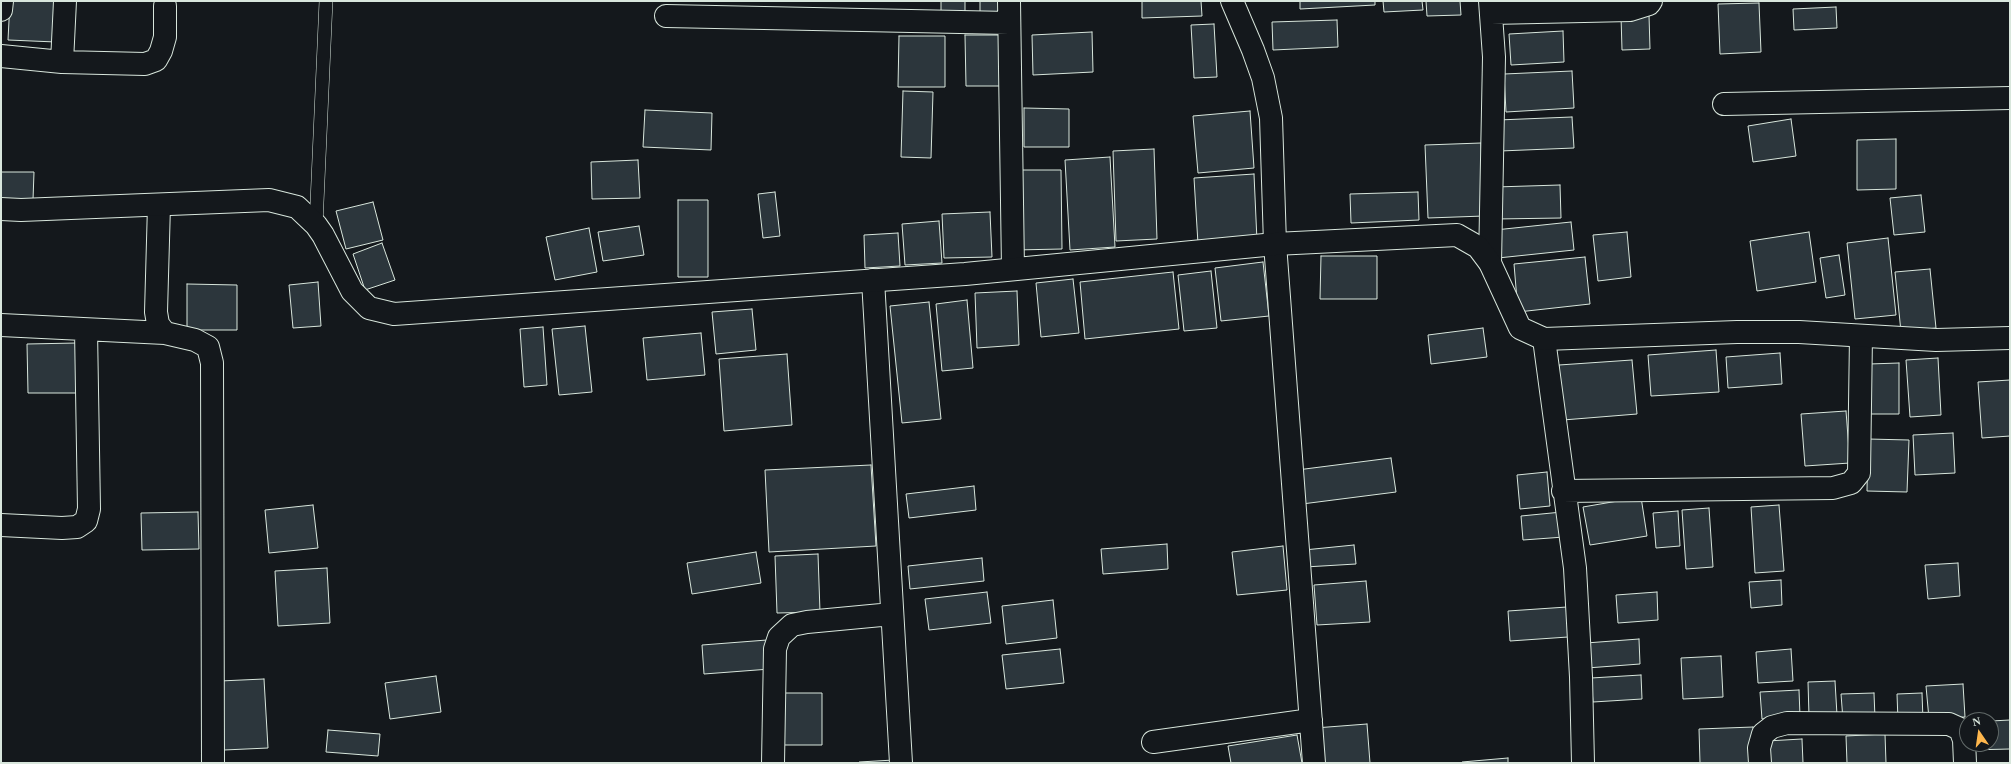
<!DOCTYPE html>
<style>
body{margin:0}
#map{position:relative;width:2011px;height:764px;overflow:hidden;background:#14181c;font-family:Georgia,serif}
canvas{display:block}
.frame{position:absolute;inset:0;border:2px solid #d8e6dc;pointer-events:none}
.north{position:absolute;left:1959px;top:712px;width:40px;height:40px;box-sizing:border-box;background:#14181c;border:1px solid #626a69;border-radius:50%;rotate:347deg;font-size:11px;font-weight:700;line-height:16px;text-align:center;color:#d8e6dc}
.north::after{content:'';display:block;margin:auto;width:14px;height:18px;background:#ffb74d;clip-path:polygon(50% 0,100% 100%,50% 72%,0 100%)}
</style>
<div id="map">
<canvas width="2011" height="764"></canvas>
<div class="frame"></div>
<div class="north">N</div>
</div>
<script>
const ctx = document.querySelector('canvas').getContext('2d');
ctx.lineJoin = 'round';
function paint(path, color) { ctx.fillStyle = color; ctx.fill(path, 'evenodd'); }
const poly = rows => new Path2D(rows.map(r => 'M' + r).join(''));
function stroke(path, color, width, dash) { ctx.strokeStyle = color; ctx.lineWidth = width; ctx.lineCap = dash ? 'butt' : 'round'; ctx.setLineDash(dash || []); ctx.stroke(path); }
const building = poly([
 [10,1,58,1,56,42,8,40,10,1],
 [941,1,965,1,965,13,941,13,941,1],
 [980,1,1002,1,1002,15,980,14,980,1],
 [1142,1,1201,1,1202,16,1142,18,1142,1],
 [1300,1,1375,1,1375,5,1300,9,1300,1],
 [1383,1,1422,1,1423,10,1384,12,1383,1],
 [1426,1,1460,1,1461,15,1427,16,1426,1],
 [1759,3,1761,52,1720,54,1718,4,1759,3],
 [1836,7,1837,28,1794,30,1793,9,1836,7],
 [1649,15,1650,49,1622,50,1621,16,1649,15],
 [1337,20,1338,47,1273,50,1272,22,1337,20],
 [1214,24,1217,77,1194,78,1191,25,1214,24],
 [1563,31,1564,62,1511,65,1509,34,1563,31],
 [1092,32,1093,72,1033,75,1032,35,1092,32],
 [965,35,1004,35,1005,86,966,86,965,35],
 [899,36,945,36,945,87,898,87,899,36],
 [1572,71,1574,108,1506,112,1504,74,1572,71],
 [903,91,933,92,931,158,901,157,903,91],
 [1024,108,1069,109,1069,147,1024,147,1024,108],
 [645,110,712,113,711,150,643,147,645,110],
 [1250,111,1254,168,1198,173,1193,116,1250,111],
 [1572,117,1574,148,1500,151,1498,120,1572,117],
 [1791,119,1796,156,1753,162,1748,126,1791,119],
 [1896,139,1896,189,1857,190,1857,140,1896,139],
 [1481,143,1484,216,1428,218,1425,145,1481,143],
 [1154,149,1157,239,1116,241,1113,151,1154,149],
 [1110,157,1115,247,1070,250,1065,160,1110,157],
 [638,160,640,198,592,199,591,162,638,160],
 [1014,170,1061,170,1062,249,1015,250,1014,170],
 [1,172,34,172,33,200,1,199,1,172],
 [1254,174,1257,241,1198,244,1194,178,1254,174],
 [1560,185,1561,218,1496,219,1495,187,1560,185],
 [775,192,780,236,763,238,758,194,775,192],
 [1418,192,1419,220,1351,223,1350,194,1418,192],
 [1921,195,1925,232,1894,235,1890,198,1921,195],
 [678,200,708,200,708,277,678,277,678,200],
 [373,202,383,240,346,249,336,211,373,202],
 [990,212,992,257,944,258,942,214,990,212],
 [939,221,942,263,905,265,902,224,939,221],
 [1571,222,1574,250,1498,258,1495,230,1571,222],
 [639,226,644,255,603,261,598,232,639,226],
 [589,228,597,272,555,280,546,237,589,228],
 [1627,232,1631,277,1598,281,1593,235,1627,232],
 [1809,232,1816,282,1757,291,1750,241,1809,232],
 [898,233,900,266,865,268,864,235,898,233],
 [1888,238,1896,315,1855,319,1847,243,1888,238],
 [382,243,395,280,365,290,353,254,382,243],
 [1839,255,1845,295,1826,298,1820,258,1839,255],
 [1321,256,1377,256,1377,299,1320,299,1321,256],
 [1585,257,1590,304,1518,312,1514,264,1585,257],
 [1263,262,1269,316,1221,321,1215,268,1263,262],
 [1930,269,1936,328,1901,332,1895,272,1930,269],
 [1211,271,1217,328,1184,331,1178,275,1211,271],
 [1173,272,1179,329,1085,339,1080,282,1173,272],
 [1073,279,1079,333,1041,337,1036,283,1073,279],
 [318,282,321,326,293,328,289,285,318,282],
 [187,284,237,285,237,330,187,330,187,284],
 [1017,291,1019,345,977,348,975,293,1017,291],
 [967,300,973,368,942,371,936,304,967,300],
 [929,302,941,419,902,423,890,306,929,302],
 [752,309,756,350,716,354,712,312,752,309],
 [585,326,592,392,559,395,552,329,585,326],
 [543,327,547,385,524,387,520,329,543,327],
 [1483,328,1487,357,1431,364,1428,335,1483,328],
 [701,333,705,375,647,380,643,338,701,333],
 [77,343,77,393,28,393,27,344,77,343],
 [1716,350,1719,392,1651,396,1648,355,1716,350],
 [1780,353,1782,384,1728,388,1726,357,1780,353],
 [787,354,792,425,724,431,719,359,787,354],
 [1938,358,1941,415,1910,417,1906,360,1938,358],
 [1632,360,1637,414,1563,420,1559,365,1632,360],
 [1899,363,1899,414,1868,414,1869,364,1899,363],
 [2010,380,2010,436,1982,438,1978,382,2010,380],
 [1846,411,1850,463,1805,466,1801,414,1846,411],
 [1953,433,1955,473,1915,475,1913,435,1953,433],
 [1868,439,1909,440,1907,492,1867,491,1868,439],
 [1391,458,1396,492,1302,504,1297,470,1391,458],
 [871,465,876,546,769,552,765,470,871,465],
 [1547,472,1550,506,1520,509,1517,475,1547,472],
 [974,486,976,510,909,518,906,494,974,486],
 [1641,497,1647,536,1590,545,1583,507,1641,497],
 [313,505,318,548,269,553,265,510,313,505],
 [1779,505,1784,571,1755,573,1751,507,1779,505],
 [1709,508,1713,567,1686,569,1682,510,1709,508],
 [1678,511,1680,546,1656,548,1653,513,1678,511],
 [198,512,199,549,142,550,141,513,198,512],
 [1562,512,1564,537,1523,540,1521,516,1562,512],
 [1167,544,1168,569,1103,574,1101,549,1167,544],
 [1354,545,1356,564,1305,567,1304,550,1354,545],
 [1283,546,1287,590,1237,595,1232,552,1283,546],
 [756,552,761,583,692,594,687,563,756,552],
 [818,554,820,612,777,613,775,556,818,554],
 [982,558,984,581,910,589,908,566,982,558],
 [1958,563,1960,596,1928,599,1925,565,1958,563],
 [327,568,330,623,278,626,275,571,327,568],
 [1781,580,1782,605,1751,608,1749,582,1781,580],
 [1366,581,1370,622,1317,625,1314,585,1366,581],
 [987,592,991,623,929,630,925,599,987,592],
 [1657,592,1658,620,1618,623,1616,595,1657,592],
 [1053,600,1057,638,1006,644,1002,606,1053,600],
 [1567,607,1568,637,1510,641,1508,611,1567,607],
 [1639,639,1640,664,1587,668,1586,643,1639,639],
 [767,640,770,669,704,674,702,645,767,640],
 [1060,649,1064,683,1006,689,1002,655,1060,649],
 [1791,649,1793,681,1758,683,1756,652,1791,649],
 [1721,656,1723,697,1683,699,1681,658,1721,656],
 [1641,675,1642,699,1593,702,1591,678,1641,675],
 [436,676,441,712,390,719,385,683,436,676],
 [264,679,268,748,224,750,220,681,264,679],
 [1835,681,1837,715,1809,716,1808,682,1835,681],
 [1963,684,1965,717,1929,719,1926,686,1963,684],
 [1799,690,1800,716,1762,719,1760,692,1799,690],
 [776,693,822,693,822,745,776,745,776,693],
 [1874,693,1875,718,1843,720,1841,694,1874,693],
 [1922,693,1923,720,1898,721,1897,694,1922,693],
 [2010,720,2010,749,1969,750,1969,744,1991,744,1991,721,2010,720],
 [1367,724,1370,763,1318,763,1315,728,1367,724],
 [1753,727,1754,763,1700,763,1699,729,1753,727],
 [328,730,380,734,378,756,326,752,328,730],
 [1885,734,1886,763,1847,763,1846,736,1885,734],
 [1297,735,1302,763,1231,763,1228,746,1297,735],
 [1802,739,1803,763,1768,763,1767,741,1802,739],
 [1508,758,1508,763,1462,763,1462,762,1508,758],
 [894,760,894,763,859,763,859,762,894,760]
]);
paint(building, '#2c363c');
stroke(building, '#d8e6dc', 1);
const service = poly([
 [316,225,326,1]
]);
const minor = poly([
 [1009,1,1013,269],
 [1232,1,1253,50,1263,78,1271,118,1275,244,1314,763],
 [1,10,2,1],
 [1491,13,1630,10,1649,4,1651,1],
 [666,16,1009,23],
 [1,56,62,62,145,64,156,60,161,51,165,37,165,6],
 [62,62,65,1],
 [1724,104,2010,98],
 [159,205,156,312,158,324,165,333,195,340,208,347,212,363,213,763],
 [1490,263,1494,57,1490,1],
 [873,280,901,763],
 [1,325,165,333],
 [1544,339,1575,568,1581,677,1583,763],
 [1563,491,1833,488,1851,483,1859,473,1861,336],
 [1,525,62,528,77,527,86,521,89,509,86,330],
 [1153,742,1311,720],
 [773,763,775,649,779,637,792,625,807,622,892,614],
 [1760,763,1759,748,1763,734,1772,727,1787,723,1949,724,1960,729,1964,740,1965,763]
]);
const tertiary = poly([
 [1,209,21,210,269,200,297,207,316,225,323,235,352,291,369,308,394,314,965,274,1275,244,1457,235,1478,247,1490,263,1520,328,1544,339,1737,332,1799,332,1936,340,2010,338]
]);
stroke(service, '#d8e6dc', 14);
stroke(minor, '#d8e6dc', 24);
stroke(tertiary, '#d8e6dc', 24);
stroke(service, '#14181c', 13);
stroke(minor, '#14181c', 22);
stroke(tertiary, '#14181c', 22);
</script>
